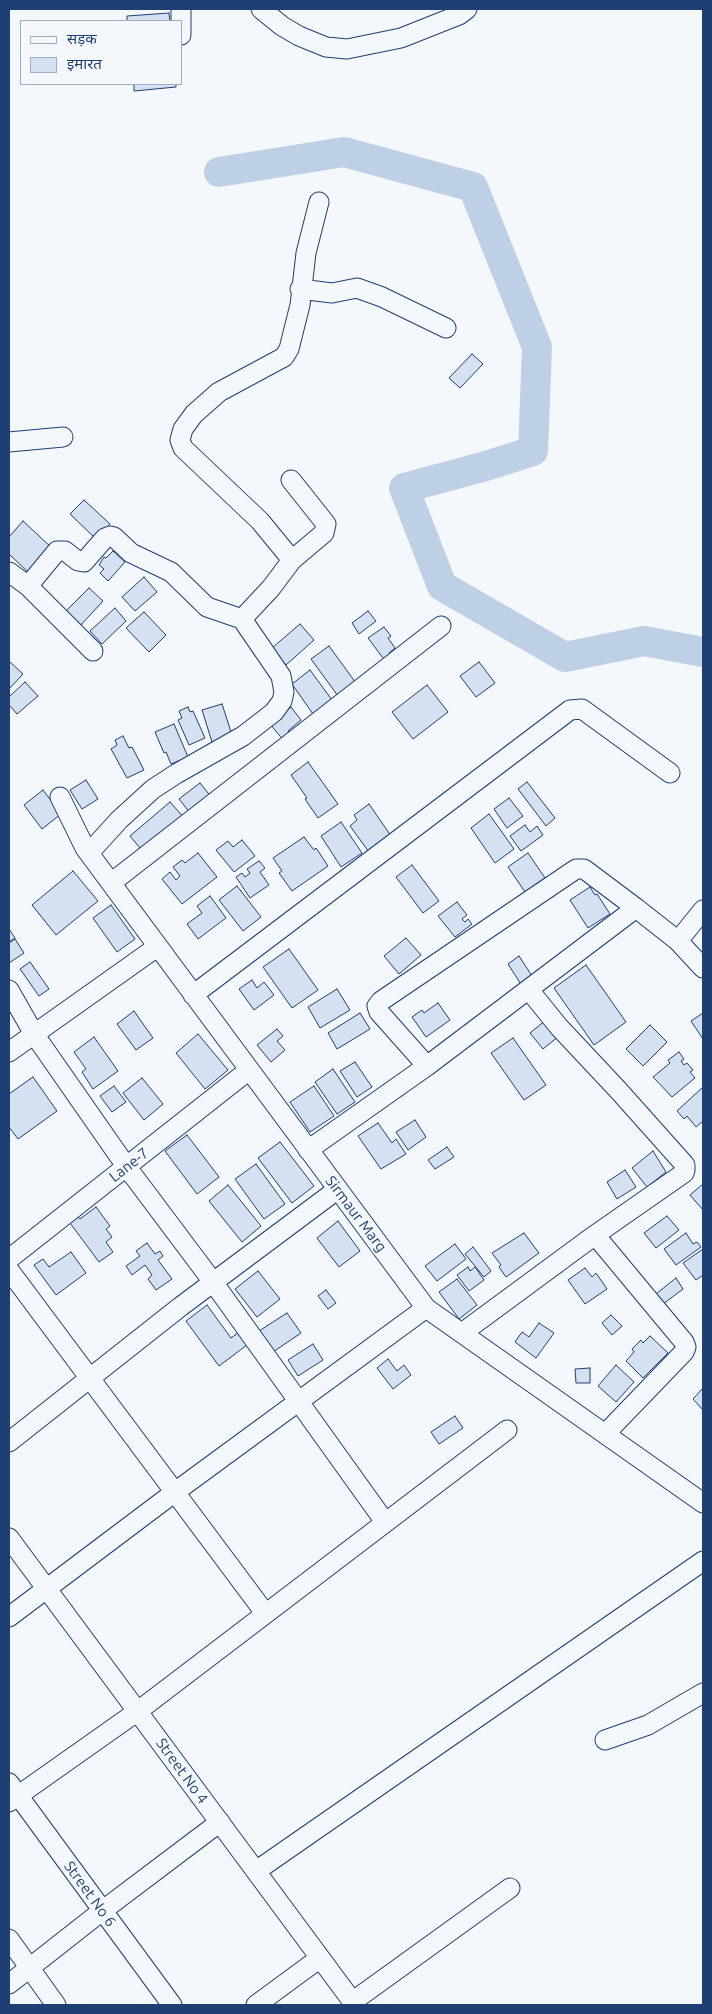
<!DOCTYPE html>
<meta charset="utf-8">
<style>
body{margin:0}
#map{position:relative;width:712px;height:2014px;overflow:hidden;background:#f4f7fb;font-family:Ubuntu,"Noto Sans Devanagari",sans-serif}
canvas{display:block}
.frame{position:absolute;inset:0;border:10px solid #1d3f73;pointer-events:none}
.legend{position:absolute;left:20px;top:20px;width:162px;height:65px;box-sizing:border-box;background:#f4f7fb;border:1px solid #9eadc5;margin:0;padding:6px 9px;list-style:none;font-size:15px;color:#1d3f73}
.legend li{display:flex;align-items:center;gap:10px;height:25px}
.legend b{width:25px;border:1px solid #9eadc5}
</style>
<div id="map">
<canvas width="712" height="2014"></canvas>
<div class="frame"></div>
<ul class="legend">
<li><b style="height:6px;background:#f4f7fb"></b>सड़क</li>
<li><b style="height:14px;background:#d5e0f0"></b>इमारत</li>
</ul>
</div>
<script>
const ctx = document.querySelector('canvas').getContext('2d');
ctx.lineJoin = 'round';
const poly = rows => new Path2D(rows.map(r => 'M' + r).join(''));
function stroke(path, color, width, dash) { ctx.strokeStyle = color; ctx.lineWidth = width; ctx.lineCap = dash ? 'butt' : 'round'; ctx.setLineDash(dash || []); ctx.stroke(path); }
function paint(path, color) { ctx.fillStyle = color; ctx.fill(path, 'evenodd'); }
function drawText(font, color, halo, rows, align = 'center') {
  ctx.font = font + ' Ubuntu,sans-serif'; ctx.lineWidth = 4; ctx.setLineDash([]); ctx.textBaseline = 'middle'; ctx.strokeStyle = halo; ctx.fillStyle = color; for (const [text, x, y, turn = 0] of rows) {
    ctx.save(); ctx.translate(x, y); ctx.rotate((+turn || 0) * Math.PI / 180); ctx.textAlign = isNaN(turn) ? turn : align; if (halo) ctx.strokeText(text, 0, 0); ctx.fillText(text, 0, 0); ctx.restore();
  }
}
stroke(poly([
 [219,172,344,152,473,187,537,347,533,451,486,466,404,488,442,586,565,657,644,641,703,652]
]), '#bed0e5', 30);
const building = poly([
 [169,13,170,21,127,21,127,16,169,13],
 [134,84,176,84,176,87,134,91,134,84],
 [472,354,483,364,460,388,449,378,472,354],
 [84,500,110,524,96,539,70,514,84,500],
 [23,521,53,549,30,574,9,554,9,537,23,521],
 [113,551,125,562,108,581,100,573,104,569,99,565,104,557,106,558,113,551],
 [144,577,157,592,135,611,122,597,144,577],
 [89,588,103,601,79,627,64,613,89,588],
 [115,608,126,621,102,644,90,631,115,608],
 [368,611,376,621,359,634,352,623,368,611],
 [144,612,166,635,149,652,126,628,144,612],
 [300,624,314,640,286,665,272,648,300,624],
 [384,627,391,636,388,638,395,648,389,653,392,657,386,662,368,638,384,627],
 [329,646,356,683,338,696,311,659,329,646],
 [9,661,23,674,9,689,9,661],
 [479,662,495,683,476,697,460,676,479,662],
 [310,670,332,700,313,714,292,684,310,670],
 [25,682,38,696,17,714,9,705,9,697,25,682],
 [427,685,448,712,413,739,392,712,427,685],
 [222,704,232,735,212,742,202,710,222,704],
 [188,707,190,712,193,711,205,738,189,745,178,720,182,718,179,711,188,707],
 [291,707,301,720,288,731,291,735,284,741,270,724,291,707],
 [174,724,188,757,171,764,166,752,164,753,155,732,174,724],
 [123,736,129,748,132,747,144,770,127,778,111,749,117,745,115,740,123,736],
 [308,762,338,804,318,818,305,799,307,798,291,775,308,762],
 [86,780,98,799,82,809,70,790,86,780],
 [527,782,555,818,546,826,518,789,527,782],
 [200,783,212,798,191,814,179,799,200,783],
 [43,790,61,814,42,829,24,805,43,790],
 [509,798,523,816,507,828,494,809,509,798],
 [170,802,186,820,146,855,130,836,170,802],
 [369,804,391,836,369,852,350,826,357,820,354,815,369,804],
 [489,814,514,849,495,863,471,828,489,814],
 [341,822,362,853,341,867,321,836,341,822],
 [525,825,530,832,537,826,543,835,521,851,510,836,525,825],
 [304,837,314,850,316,848,328,866,292,891,279,873,282,871,273,858,304,837],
 [242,840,255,856,234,872,216,850,228,841,233,847,242,840],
 [198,853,217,877,182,904,162,879,170,872,176,880,180,876,173,867,182,860,185,863,198,853],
 [528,853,545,878,525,892,508,867,528,853],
 [259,861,265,868,260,872,269,885,250,898,236,877,242,873,245,877,250,873,247,869,259,861],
 [412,865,439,901,423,913,396,877,412,865],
 [73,871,98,901,56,935,32,905,73,871],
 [237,886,261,917,243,931,219,900,237,886],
 [590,887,595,895,597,894,610,914,588,928,570,900,590,887],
 [210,896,226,918,198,939,187,924,202,913,197,906,210,896],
 [457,902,467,915,462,919,465,922,468,919,472,924,455,937,438,916,457,902],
 [111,905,135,939,117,952,93,918,111,905],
 [9,929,15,938,9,942,9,929],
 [406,938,421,955,399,974,384,956,406,938],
 [15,939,24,953,9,963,9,943,15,939],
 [289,949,318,990,292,1008,263,967,289,949],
 [519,956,536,982,524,989,508,964,519,956],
 [30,962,49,989,39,996,20,969,30,962],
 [586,965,626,1022,594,1045,554,988,586,965],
 [252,980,257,988,264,982,274,995,254,1010,239,989,252,980],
 [337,989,350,1010,320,1028,308,1007,337,989],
 [438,1003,450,1020,426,1037,412,1017,422,1010,424,1013,438,1003],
 [134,1011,153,1038,136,1050,117,1024,134,1011],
 [360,1013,370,1029,337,1049,328,1033,360,1013],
 [703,1013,703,1039,691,1021,703,1013],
 [546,1020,559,1036,543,1049,530,1033,546,1020],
 [650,1025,667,1042,643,1066,626,1049,650,1025],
 [277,1029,283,1036,277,1041,285,1050,271,1062,257,1045,277,1029],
 [198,1034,228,1070,205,1089,176,1053,198,1034],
 [94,1037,118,1071,93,1089,82,1072,86,1069,74,1052,94,1037],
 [513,1038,546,1085,524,1100,491,1053,513,1038],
 [679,1052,684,1059,681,1061,684,1065,687,1063,693,1070,690,1072,695,1078,672,1097,653,1077,670,1063,668,1060,679,1052],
 [355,1062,372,1087,357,1097,340,1071,355,1062],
 [333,1069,355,1102,337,1114,315,1082,333,1069],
 [33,1077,57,1111,18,1139,9,1127,9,1094,33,1077],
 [142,1078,163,1104,144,1120,123,1093,142,1078],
 [114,1086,126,1102,112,1112,100,1096,114,1086],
 [314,1086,334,1116,310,1132,290,1102,314,1086],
 [703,1087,703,1121,696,1127,687,1116,684,1119,677,1111,703,1087],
 [415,1120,426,1137,408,1150,396,1132,415,1120],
 [378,1123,392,1143,396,1139,406,1154,381,1169,358,1136,378,1123],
 [187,1135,219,1177,197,1194,165,1151,187,1135],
 [280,1142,314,1186,292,1203,258,1158,280,1142],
 [447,1147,454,1157,435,1169,428,1160,447,1147],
 [653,1151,666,1172,647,1187,632,1168,653,1151],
 [256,1164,285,1204,264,1219,235,1179,256,1164],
 [625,1170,636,1187,617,1199,607,1182,625,1170],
 [703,1184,703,1210,690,1195,703,1184],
 [228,1185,261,1226,242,1242,209,1201,228,1185],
 [96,1207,110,1226,106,1229,112,1237,106,1242,113,1252,99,1262,70,1223,78,1217,80,1219,96,1207],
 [667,1216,679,1230,656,1248,644,1233,667,1216],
 [338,1221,360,1251,339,1267,317,1238,338,1221],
 [524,1233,539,1253,506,1277,499,1267,501,1265,492,1253,524,1233],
 [686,1233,693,1244,697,1242,701,1247,676,1265,664,1249,686,1233],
 [147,1243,155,1254,160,1251,163,1256,158,1260,172,1279,156,1290,148,1279,152,1275,145,1265,132,1275,126,1266,140,1256,136,1251,147,1243],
 [455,1244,466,1259,437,1281,425,1266,455,1244],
 [473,1247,491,1271,484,1277,465,1254,473,1247],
 [703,1249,703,1275,696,1280,683,1263,703,1249],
 [71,1252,86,1273,56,1295,34,1265,43,1259,49,1267,71,1252],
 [468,1267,470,1271,475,1267,484,1280,469,1291,457,1275,468,1267],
 [585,1268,592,1277,596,1273,607,1289,585,1304,568,1280,585,1268],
 [258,1271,280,1299,257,1317,235,1289,258,1271],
 [676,1278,683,1289,663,1304,656,1294,676,1278],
 [457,1279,477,1305,459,1319,439,1292,457,1279],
 [326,1290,336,1303,328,1309,318,1296,326,1290],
 [207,1305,231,1338,238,1333,247,1345,219,1366,186,1321,207,1305],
 [287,1313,301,1333,273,1352,259,1331,287,1313],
 [611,1315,622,1326,612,1335,602,1323,611,1315],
 [539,1323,554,1333,536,1358,515,1342,522,1332,529,1337,539,1323],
 [650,1336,668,1353,643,1378,626,1361,634,1352,632,1349,641,1340,643,1343,650,1336],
 [313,1344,323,1360,298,1376,288,1360,313,1344],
 [388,1359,397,1371,404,1365,411,1375,393,1389,377,1368,388,1359],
 [616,1365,634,1382,616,1402,598,1386,616,1365],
 [590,1368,590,1383,576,1383,575,1369,590,1368],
 [703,1388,703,1410,693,1399,703,1388],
 [455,1416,463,1428,439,1444,431,1432,455,1416]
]);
paint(building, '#d5e0f0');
stroke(building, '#1d3f73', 1);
const minor = poly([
 [181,9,181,35],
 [261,9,282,26,299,36,326,47,347,49,401,38,459,15,467,9],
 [300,289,332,293,357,288,382,297,446,328],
 [9,442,63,437],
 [291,480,326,524,324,533,292,560],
 [9,572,28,586],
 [93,651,28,586,57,551,65,551,78,561,84,562,105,538,110,536,114,537,131,553,171,572,207,607,242,619],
 [60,797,85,848,426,1308,703,1503],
 [89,853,119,820,153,789,176,774,243,736,274,712,282,701,284,692,281,676,242,619,271,588,292,560,260,521,183,448,180,440,183,429,194,414,219,392,284,357,289,349,300,305,306,253,319,202],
 [111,883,441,626],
 [678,941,703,910],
 [9,990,34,1034,126,1166,213,1282,385,1522],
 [193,995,570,710,582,709,670,773],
 [9,1052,157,947],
 [427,1066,379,1012,377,1006,381,1001,576,869,584,869,636,908,678,941,703,968],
 [308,1150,427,1066,636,908],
 [595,1235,684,1342,686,1347,684,1352,605,1434],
 [9,1259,249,1070],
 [9,1270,265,1613],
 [462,1333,595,1235,684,1173,685,1170,685,1165,619,1091,559,1027,529,990],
 [9,1442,180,1307,338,1189],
 [9,1538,355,2005],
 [9,1617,175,1492,426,1308],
 [605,1740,648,1725,703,1693],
 [9,1783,172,2005],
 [9,1802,138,1711,507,1430],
 [256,1871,703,1561],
 [9,1939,56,2005],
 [9,1984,102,1911,220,1822],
 [352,2002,510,1888],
 [256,2005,320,1958]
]);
stroke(minor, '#1d3f73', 21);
stroke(minor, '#f4f7fb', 19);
drawText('15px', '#1d3f73', '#f4f7fb', [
 ["Lane-7",129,1165,-38],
 ["Sirmaur Marg",356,1214,53],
 ["Street No 4",182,1771,54],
 ["Street No 6",90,1894,54]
]);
</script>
